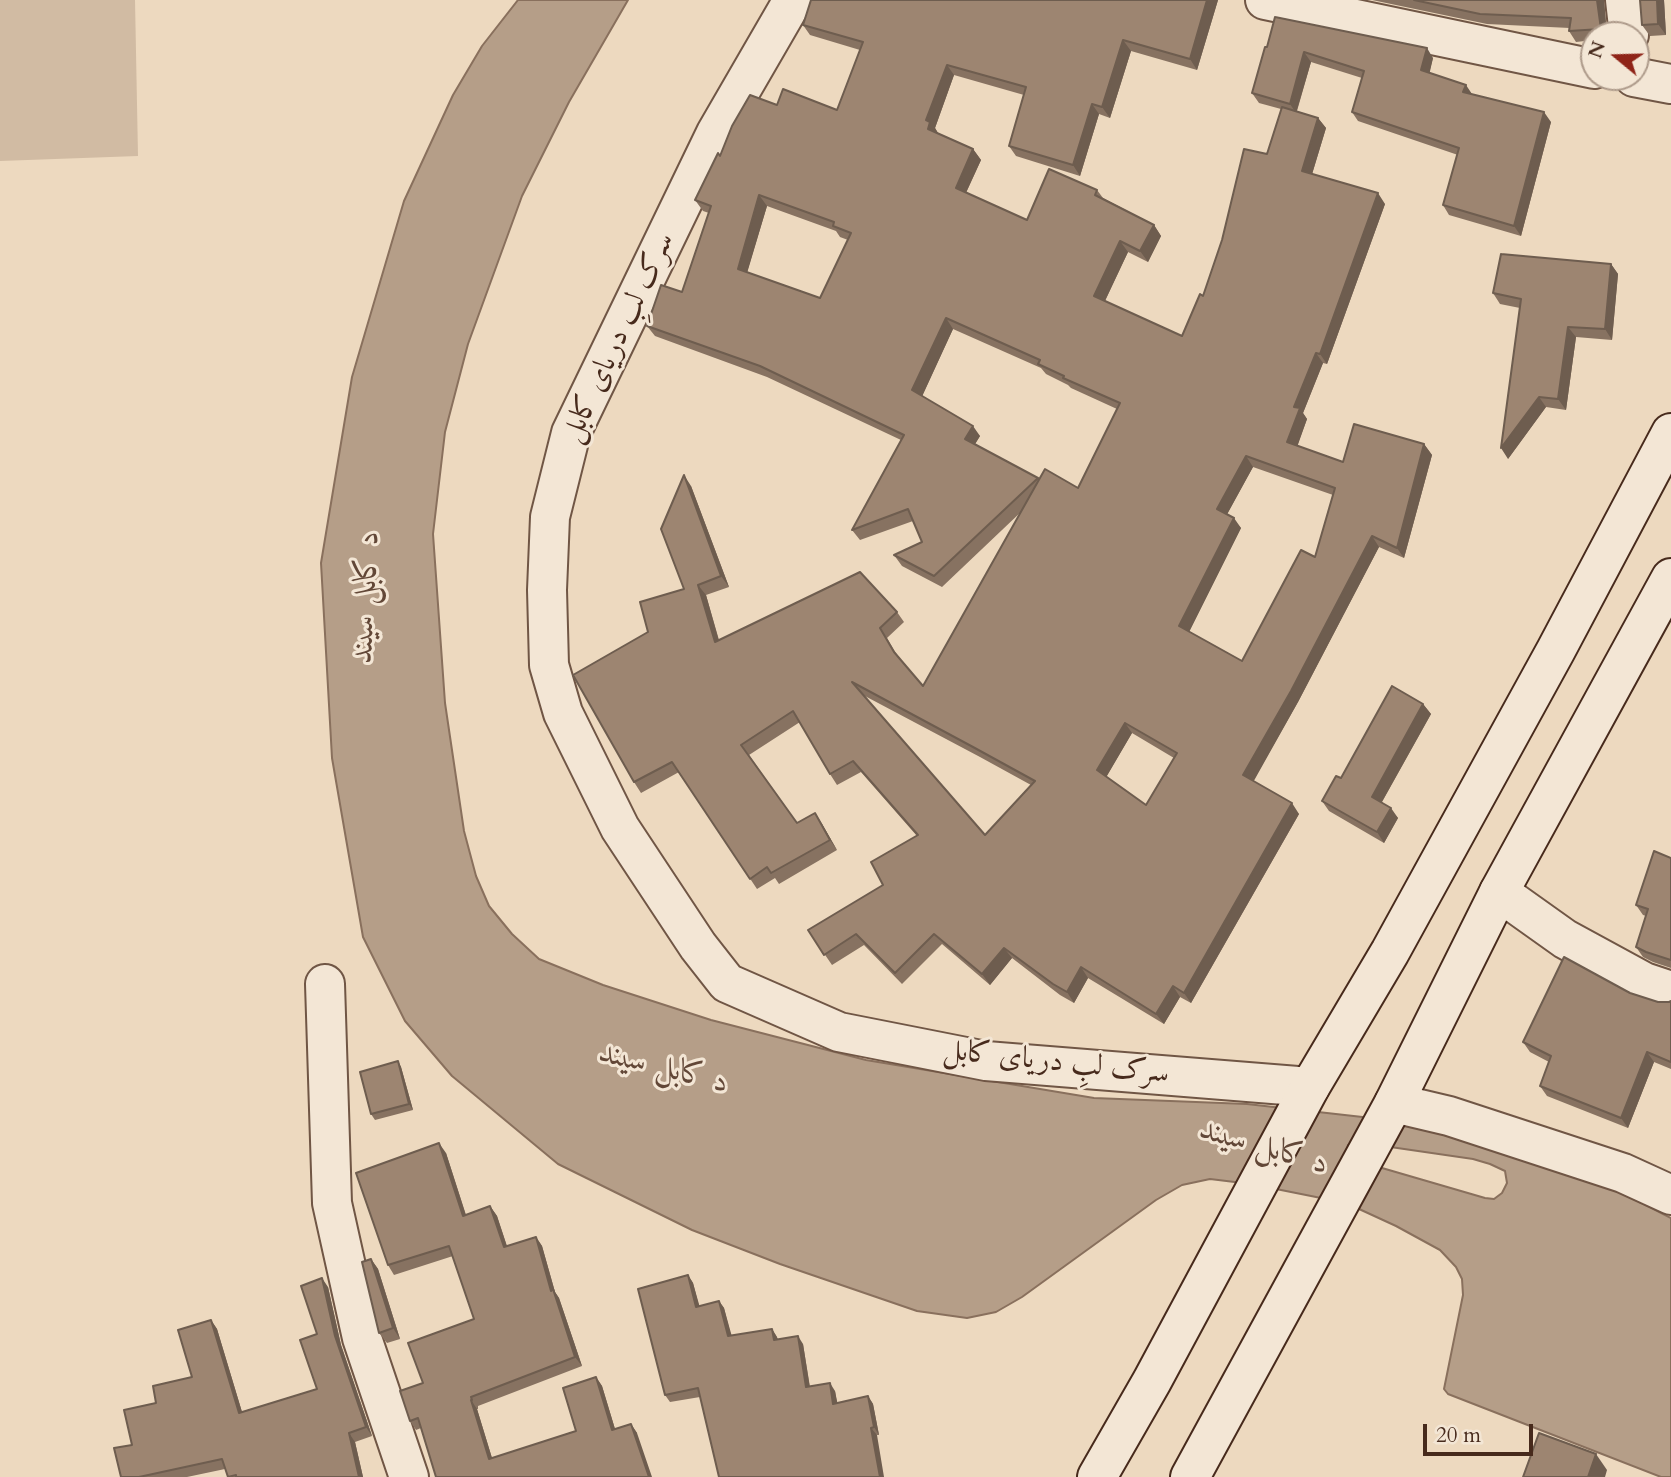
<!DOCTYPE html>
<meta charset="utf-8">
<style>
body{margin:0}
#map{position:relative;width:1671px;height:1477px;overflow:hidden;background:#edd9bf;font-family:Cardo,serif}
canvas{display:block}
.north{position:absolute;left:1580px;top:21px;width:70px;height:70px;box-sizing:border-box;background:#f3e6d5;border:2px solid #ae9b8b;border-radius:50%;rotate:289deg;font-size:19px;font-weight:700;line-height:28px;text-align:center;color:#472a1c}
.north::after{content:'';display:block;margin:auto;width:24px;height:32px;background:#8f2418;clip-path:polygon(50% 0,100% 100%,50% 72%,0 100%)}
.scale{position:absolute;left:1423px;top:1424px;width:110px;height:32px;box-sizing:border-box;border:4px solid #472a1c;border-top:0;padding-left:9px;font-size:21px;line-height:24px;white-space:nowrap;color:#472a1c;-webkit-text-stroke:5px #f3e6d5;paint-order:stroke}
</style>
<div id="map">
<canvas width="1671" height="1477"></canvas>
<div class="north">N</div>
<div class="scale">20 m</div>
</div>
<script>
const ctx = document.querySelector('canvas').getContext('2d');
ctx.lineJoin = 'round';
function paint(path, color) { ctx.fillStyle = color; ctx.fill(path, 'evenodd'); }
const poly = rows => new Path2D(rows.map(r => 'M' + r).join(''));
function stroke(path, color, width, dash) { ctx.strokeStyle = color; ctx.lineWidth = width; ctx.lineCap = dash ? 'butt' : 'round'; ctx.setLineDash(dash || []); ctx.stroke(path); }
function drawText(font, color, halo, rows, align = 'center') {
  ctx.font = font + ' Cardo,Amiri,serif'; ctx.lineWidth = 6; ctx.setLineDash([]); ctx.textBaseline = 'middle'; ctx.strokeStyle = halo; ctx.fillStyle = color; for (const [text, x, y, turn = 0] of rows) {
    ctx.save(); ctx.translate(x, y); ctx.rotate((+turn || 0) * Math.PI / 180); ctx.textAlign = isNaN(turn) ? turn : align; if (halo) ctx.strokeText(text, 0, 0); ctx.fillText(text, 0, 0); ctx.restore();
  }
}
paint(poly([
 [0,0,135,0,138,156,0,161]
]), '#d1bba3');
const water = poly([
 [518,0,628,0,569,102,522,196,468,344,445,432,433,534,445,703,464,831,476,876,489,906,512,934,539,959,603,985,711,1020,866,1060,1094,1098,1247,1104,1398,1121,1595,1179,1671,1218,1671,1477,1661,1477,1448,1394,1444,1389,1463,1295,1462,1279,1456,1267,1440,1250,1396,1226,1346,1203,1251,1184,1210,1179,1182,1185,1156,1200,1022,1297,996,1312,967,1318,917,1311,780,1264,692,1230,558,1164,452,1076,405,1021,363,937,332,758,321,563,352,377,404,201,453,95,482,46,518,0],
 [1356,1142,1473,1159,1490,1164,1505,1171,1507,1183,1502,1193,1494,1199,1485,1198,1358,1161,1347,1155,1348,1145,1356,1142]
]);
paint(water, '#b59e88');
stroke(water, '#89705d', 2);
const street = poly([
 [793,0,716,133,571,433,550,517,547,590,549,665,563,713,620,828,698,946,727,983,839,1032,986,1061,1310,1087],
 [1265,0,1594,69],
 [1625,0,1629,35],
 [1634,77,1671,84],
 [1499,892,1565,939,1644,982,1671,991],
 [325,984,332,1203,362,1338,409,1477],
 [1394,1103,1449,1116,1623,1173,1671,1195]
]);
const secondary = poly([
 [1097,1477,1152,1381,1310,1087,1390,952,1556,650,1671,433],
 [1190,1477,1394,1103,1499,892,1671,578]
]);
stroke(street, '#705645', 42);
stroke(secondary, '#472a1c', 42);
stroke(street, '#f3e6d5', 38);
stroke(secondary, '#f3e6d5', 38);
paint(poly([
 [811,0,1218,0,1197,70,1131,51,1110,118,1099,114,1080,176,1016,156,1009,146,1024,95,954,75,935,128,938,133,973,149,981,160,966,193,1027,220,1097,190,1103,198,1154,225,1161,236,1148,262,1128,252,1105,301,1182,336,1203,296,1267,154,1281,109,1259,103,1252,93,1265,47,1433,58,1429,73,1472,94,1551,122,1521,236,1449,215,1443,205,1458,155,1358,121,1352,112,1362,78,1311,62,1297,111,1318,118,1326,128,1312,174,1385,204,1327,364,1323,363,1303,413,1307,419,1297,446,1343,462,1424,444,1432,455,1404,558,1379,547,1298,702,1253,781,1299,814,1191,1003,1180,997,1164,1024,1088,978,1074,1003,1060,995,1012,958,990,985,942,944,902,984,864,945,832,965,808,930,883,885,917,836,861,772,837,785,830,774,800,722,749,755,797,823,815,813,822,824,837,850,779,884,775,878,757,889,679,772,641,793,634,782,648,632,684,589,691,486,729,587,706,595,719,640,897,612,904,622,887,638,897,655,923,686,1022,511,942,587,902,566,894,555,922,542,913,521,860,540,852,530,901,440,767,377,655,336,647,326,682,292,709,213,703,211,695,200,720,156,777,105,837,110,860,50,810,35,803,25],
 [767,206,836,231,840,237,848,240,820,298,747,272],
 [953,329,1041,368,1046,374,1068,385,1071,388,1117,409,1078,488,1039,480,1038,478,975,444,980,436,922,396],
 [1253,467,1333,495,1315,557,1242,661,1189,632,1241,528,1227,514],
 [863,695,980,757,1031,785,985,835],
 [1132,733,1174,758,1146,805,1106,777],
 [1372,0,1604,0,1607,35,1594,35,1594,40,1576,42,1569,31,1570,28,1487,24],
 [1640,0,1664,0,1666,35,1650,36,1642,25],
 [1611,264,1618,274,1612,340,1576,337,1566,410,1546,407,1508,459,1520,308,1500,304,1493,293],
 [1423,704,1431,714,1382,802,1398,818,1384,843,1329,811,1322,801,1341,778],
 [1671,858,1671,968,1653,962,1643,957,1636,947,1646,916,1643,915,1636,905],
 [1630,993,1658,1002,1669,1002,1671,1001,1671,1069,1654,1062,1628,1128,1547,1096,1540,1086,1549,1062,1530,1052,1523,1042],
 [398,1061,401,1067,413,1110,375,1120,371,1114],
 [446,1153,466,1215,490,1206,497,1216,507,1246,536,1237,542,1246,555,1292,559,1298,582,1366,478,1406,478,1409,477,1409,492,1458,576,1431,596,1377,602,1386,615,1429,631,1424,637,1433,436,1477,421,1428,416,1430,410,1421,423,1383,474,1319,453,1256,394,1275,388,1265],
 [371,1259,378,1269,400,1339,387,1343,379,1333],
 [688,1275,693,1283,699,1306,719,1301,724,1308,731,1336,772,1329,778,1339,803,1344,810,1387,835,1391,837,1403,868,1396,873,1404,879,1435,877,1435,700,1397,670,1402,665,1395],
 [328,1287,341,1345,372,1436,355,1442,363,1477,228,1477,225,1469,187,1477,121,1477,132,1445,156,1403,192,1377,211,1320,217,1329,242,1412,317,1389,317,1334]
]), '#877261');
paint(poly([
 [1207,0,1218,0,1197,70,1190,59],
 [1597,0,1604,0,1607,35,1605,35,1601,29],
 [1657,0,1664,0,1666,35,1658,24],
 [1123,40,1131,51,1110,118,1102,107],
 [1427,48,1433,58,1428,80,1421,70],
 [1304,52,1311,62,1296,113,1290,104],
 [947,65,954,75,935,128,938,133,928,129,926,120],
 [1466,85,1472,94,1463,92],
 [1092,104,1099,114,1080,176,1073,165],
 [1544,112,1551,122,1521,236,1514,226],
 [1318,118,1326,128,1310,181,1302,171],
 [973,149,981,160,963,199,956,188],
 [1378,193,1385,204,1327,364,1320,354],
 [759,195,767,206,745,280,738,269],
 [1154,225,1161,236,1148,262,1140,251],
 [1120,241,1128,252,1102,307,1094,296],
 [1611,264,1618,274,1612,340,1605,329],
 [946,318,953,329,920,401,912,390],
 [1568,327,1576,337,1566,410,1558,399],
 [1316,353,1323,363,1303,413,1307,419,1295,453,1287,442,1294,407],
 [1539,397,1546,407,1508,459,1501,448],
 [973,426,980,436,972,449,965,439],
 [1424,444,1432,455,1404,558,1397,548],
 [1246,456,1253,467,1224,520,1217,509],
 [684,475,691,486,729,587,721,576],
 [1234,518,1241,528,1187,636,1179,626],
 [1372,536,1379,547,1298,702,1251,786,1243,775],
 [698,585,706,595,722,652,715,642],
 [1423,704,1431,714,1379,807,1372,797],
 [1125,723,1132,733,1104,781,1097,770],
 [1292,803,1299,814,1191,1003,1184,993],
 [1391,808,1398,818,1384,843,1377,832],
 [815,813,822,824,837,850,830,840],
 [1004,948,1012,958,990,985,982,974],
 [1081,967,1088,978,1074,1003,1067,992],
 [1173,986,1180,997,1164,1024,1156,1014],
 [1647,1052,1654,1062,1628,1128,1621,1118],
 [398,1061,401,1067,413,1110,409,1104],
 [439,1143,446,1153,469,1225,463,1216],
 [490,1206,497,1216,510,1256,504,1247],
 [536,1237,542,1246,555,1292,559,1298,582,1366,575,1357,551,1291],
 [371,1259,378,1269,400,1339,393,1328],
 [688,1275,693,1283,702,1315,696,1307],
 [322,1278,328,1287,341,1345,372,1436,366,1427,335,1336],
 [719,1301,724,1308,734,1344,728,1336],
 [211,1320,217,1329,245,1422,239,1413],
 [772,1329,777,1337,779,1348,774,1340],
 [798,1336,803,1344,811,1395,806,1387],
 [596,1377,602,1386,618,1439,612,1430],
 [830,1383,835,1391,839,1411,833,1404],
 [868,1396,873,1404,879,1435,874,1427],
 [471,1400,477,1409,495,1468,489,1459],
 [631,1424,637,1433,652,1477,649,1477],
 [871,1428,877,1435,884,1477,880,1477],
 [349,1433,355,1442,363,1477,359,1477],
 [1596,1454,1607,1470,1605,1477,1588,1477]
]), '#6e5d4f');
const building = poly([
 [811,0,1207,0,1190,59,1123,40,1102,107,1092,104,1073,165,1009,146,1026,87,947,65,926,120,930,122,928,129,973,149,956,188,1027,220,1049,169,1097,190,1095,195,1154,225,1140,251,1120,241,1094,296,1182,336,1200,294,1203,296,1222,240,1244,149,1267,154,1282,107,1318,118,1302,171,1378,193,1320,354,1316,353,1294,407,1300,408,1287,442,1343,462,1354,424,1424,444,1397,548,1372,536,1291,691,1243,775,1292,803,1184,993,1173,986,1156,1014,1081,967,1067,992,1053,984,1004,948,982,974,934,934,895,973,856,934,824,955,808,930,883,885,871,862,918,835,853,761,830,774,793,711,741,745,797,823,815,813,830,840,771,873,767,867,750,879,672,762,634,782,573,675,648,632,640,602,684,589,661,529,684,475,721,576,698,585,715,642,860,572,897,612,880,628,894,652,923,686,1045,469,1078,488,1120,403,1063,378,1064,376,1038,364,1040,360,946,318,912,390,973,426,965,439,1038,478,934,576,894,555,922,542,908,509,852,530,904,435,760,366,647,326,661,285,682,292,711,206,695,200,718,153,720,156,732,126,750,95,777,105,783,89,837,110,863,42,803,25,811,0],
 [759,195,834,222,833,226,851,233,820,298,738,269,759,195],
 [1246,456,1335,488,1315,557,1301,550,1242,661,1179,626,1234,518,1217,509,1246,456],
 [852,682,973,747,1035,781,985,835,852,682],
 [1125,723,1177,753,1146,805,1097,770,1125,723],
 [1414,0,1597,0,1601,29,1569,31,1571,18,1480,14,1414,0],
 [1640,0,1657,0,1658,24,1642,25,1640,0],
 [1275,17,1427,48,1421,70,1466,85,1463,92,1544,112,1514,226,1443,205,1459,148,1352,112,1364,71,1304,52,1290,104,1252,93,1265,47,1267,47,1275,17],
 [1501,254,1611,264,1605,329,1568,327,1558,399,1539,397,1501,448,1521,299,1493,293,1501,254],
 [1392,686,1423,704,1372,797,1391,808,1377,832,1322,801,1336,776,1341,778,1392,686],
 [1654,851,1671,858,1671,960,1646,952,1636,947,1648,909,1636,905,1654,851],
 [1564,957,1630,993,1658,1002,1669,1002,1671,1001,1671,1062,1647,1052,1621,1118,1540,1086,1551,1056,1523,1042,1564,957],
 [398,1061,409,1104,371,1114,360,1072,398,1061],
 [439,1143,463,1216,490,1206,504,1247,536,1237,551,1291,553,1289,575,1357,471,1397,472,1400,471,1400,489,1459,576,1431,563,1388,596,1377,612,1430,631,1424,649,1477,436,1477,418,1418,410,1421,400,1391,423,1383,408,1343,474,1319,449,1246,388,1265,356,1173,439,1143],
 [371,1259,393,1328,379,1333,362,1262,371,1259],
 [688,1275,696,1307,719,1301,728,1336,772,1329,774,1340,798,1336,806,1387,830,1383,833,1404,868,1396,874,1427,871,1428,880,1477,719,1477,698,1388,665,1395,638,1289,688,1275],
 [322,1278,335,1336,366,1427,349,1433,359,1477,236,1477,236,1475,228,1477,222,1459,139,1477,121,1477,114,1448,132,1445,124,1410,156,1403,153,1386,192,1377,178,1330,211,1320,239,1413,317,1389,300,1340,317,1334,301,1286,322,1278],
 [1539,1433,1596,1454,1588,1477,1523,1477,1539,1433]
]);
paint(building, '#9d8571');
stroke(building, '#6e5d4f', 2);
drawText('30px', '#472a1c', '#f3e6d5', [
 ["سرک لبِ دریای کابل",619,338,-65],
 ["سرک لبِ دریای کابل",1056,1063,6]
]);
drawText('italic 32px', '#624737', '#f3e6d5', [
 ["د کابل سيند",367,597,-87],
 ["د کابل سيند",664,1069,14],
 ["د کابل سيند",1264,1148,16]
]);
</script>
